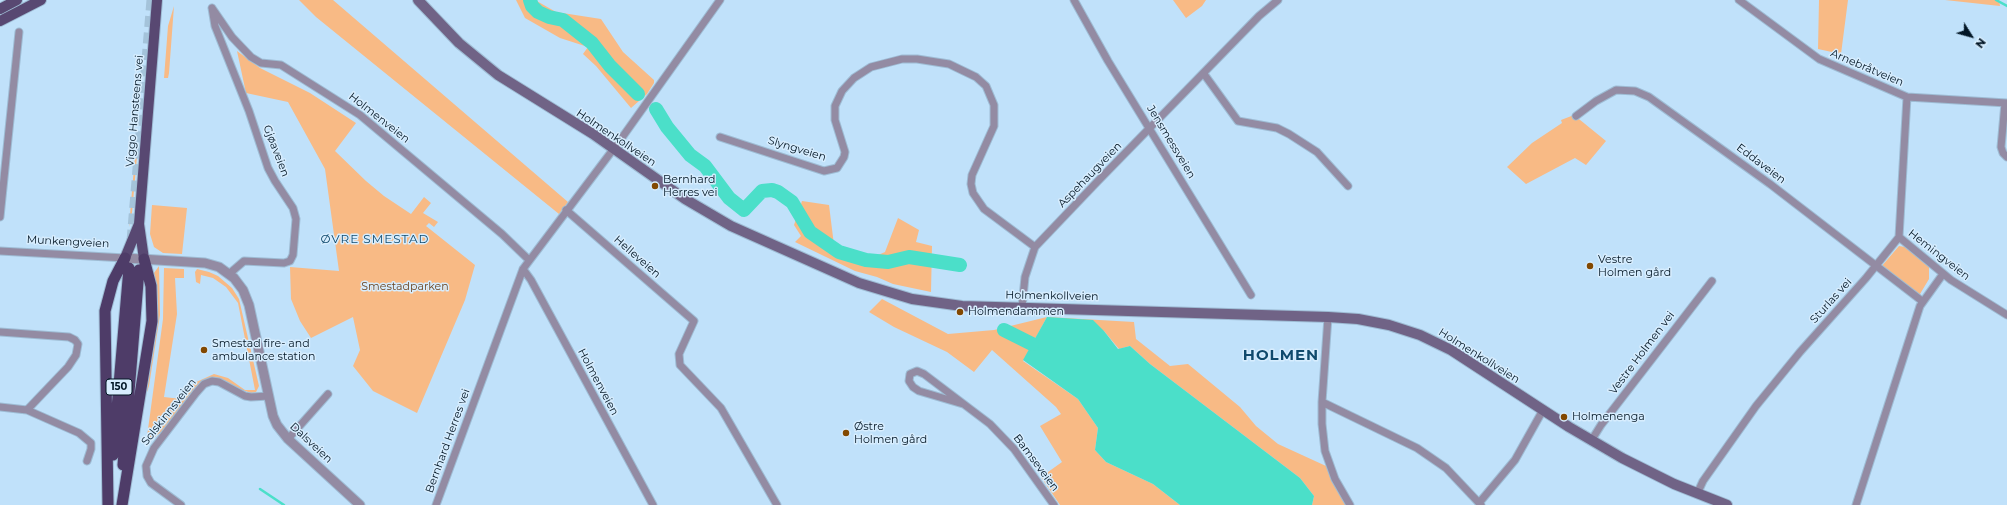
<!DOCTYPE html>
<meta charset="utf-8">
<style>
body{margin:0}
#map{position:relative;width:2007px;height:505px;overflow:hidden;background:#c0e1fa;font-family:Montserrat,sans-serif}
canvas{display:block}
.north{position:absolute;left:1951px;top:16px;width:40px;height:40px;-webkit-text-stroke:3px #d7edfe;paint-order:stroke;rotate:127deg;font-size:11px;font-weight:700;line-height:16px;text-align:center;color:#021625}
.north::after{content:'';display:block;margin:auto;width:14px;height:18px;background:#021625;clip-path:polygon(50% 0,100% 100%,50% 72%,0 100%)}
</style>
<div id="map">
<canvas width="2007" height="505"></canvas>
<div class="north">N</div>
</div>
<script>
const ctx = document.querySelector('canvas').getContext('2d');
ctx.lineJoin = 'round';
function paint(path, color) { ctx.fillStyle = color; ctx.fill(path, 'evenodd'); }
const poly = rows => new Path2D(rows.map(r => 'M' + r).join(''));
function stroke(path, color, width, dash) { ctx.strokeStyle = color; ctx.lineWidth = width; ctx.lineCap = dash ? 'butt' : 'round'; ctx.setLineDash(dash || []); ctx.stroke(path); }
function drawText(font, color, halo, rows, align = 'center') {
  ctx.font = font + ' Montserrat,sans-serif'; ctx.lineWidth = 3; ctx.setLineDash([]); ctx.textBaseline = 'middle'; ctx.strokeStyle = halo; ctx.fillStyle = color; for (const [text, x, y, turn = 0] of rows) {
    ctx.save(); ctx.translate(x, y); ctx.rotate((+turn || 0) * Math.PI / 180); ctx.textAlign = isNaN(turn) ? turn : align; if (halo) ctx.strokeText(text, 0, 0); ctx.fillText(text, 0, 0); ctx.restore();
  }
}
paint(poly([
 [299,0,333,0,568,202,559,214,316,17],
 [516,0,535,0,556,12,601,19,623,52,654,80,654,83,647,94,631,108,596,66,583,54,588,47,560,38,525,18],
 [1173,0,1206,0,1202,6,1186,18],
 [1819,0,1848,0,1841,54,1818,49],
 [1945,0,1999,0,2000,6],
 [174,6,169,73,168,78,164,78,168,26],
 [237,51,260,68,310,93,356,123,335,151,366,181,384,196,411,214,424,197,431,203,423,213,438,222,434,227,429,223,426,226,475,265,465,300,417,413,373,391,353,366,360,350,353,317,311,338,300,321,291,299,290,267,339,271,325,169,288,102,246,93],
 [1574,115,1606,141,1586,165,1575,158,1526,184,1507,167,1532,143,1562,123,1561,120],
 [136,143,138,145,132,213,129,227],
 [802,201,829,205,835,253,860,263,885,252,898,218,919,230,916,242,932,246,931,292,893,284,877,277,855,271,795,242,801,236,794,225],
 [152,205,187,208,182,254,163,253,154,247,150,234],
 [1899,246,1905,247,1929,267,1929,279,1920,294,1916,294,1881,267],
 [159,266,160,315,149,386,147,392,145,391,154,273],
 [164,268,184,269,184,278,175,278,177,314,164,397,181,399,194,383,214,374,228,378,245,390,255,390,238,303,226,287,213,278,201,275,200,284,196,282,195,272,197,269,209,272,218,276,232,288,239,299,259,386,256,392,251,393,240,389,220,378,210,378,203,380,194,389,161,432,146,444,163,319],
 [882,299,948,334,994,330,1047,317,1134,322,1136,339,1170,366,1188,364,1240,407,1256,426,1278,444,1326,466,1346,505,1312,505,1314,496,1300,478,1150,364,1130,346,1119,349,1104,331,1047,317,1023,361,1078,399,1098,428,1095,450,1106,462,1153,484,1180,505,1060,505,1041,477,1062,462,1040,426,1061,414,1056,407,992,350,974,372,947,352,894,327,869,312]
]), '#f8ba85');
paint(poly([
 [1047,317,1093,320,1104,331,1118,349,1130,346,1150,364,1300,478,1314,496,1312,505,1180,505,1153,484,1106,462,1095,450,1098,428,1078,399,1023,360]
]), '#4bdfc9');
stroke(poly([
 [1996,0,2007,6],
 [260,489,284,505]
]), '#4bdfc9', 2.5);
stroke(poly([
 [530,0,532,6,538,12,549,17,563,20,592,43,610,66,638,94],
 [656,109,667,127,690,155,705,166,729,198,744,210,762,191,772,190,778,192,792,202,810,232,839,252,866,260,888,262,909,257,960,265],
 [1004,330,1032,344]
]), '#4bdfc9', 14);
stroke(poly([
 [132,241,152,0]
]), '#a4c3da', 11, [11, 5.5]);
const minor = poly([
 [1074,0,1108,61,1251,295],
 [1739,0,1819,59,1907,97,2007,103],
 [212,8,232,37,251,57,261,63,281,65,360,115,502,234,529,260],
 [212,8,215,26,249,111,268,168,275,181,293,208,296,219,293,255,290,261,284,263,244,261,229,274],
 [1204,74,1238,121,1277,128,1289,134,1317,152,1348,186],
 [2005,103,2001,147,2003,153,2007,157],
 [1576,116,1596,101,1616,90,1635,91,1649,97,1770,184,1922,301],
 [720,137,824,171,837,168,844,157,845,152,835,120,835,106,842,91,854,78,871,67,902,59,917,59,949,64,976,77,986,86,994,105,994,126,972,175,971,184,973,193,984,209,1035,247],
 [566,210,694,321,679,354,680,365,721,408,777,505],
 [0,217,19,32],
 [1899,237,1951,280,2007,315],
 [0,251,125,258],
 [523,269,531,280,653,505],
 [1022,307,1025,277,1035,247,1097,182,1259,16,1278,0],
 [1328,317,1322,402,1417,448,1446,468,1481,505],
 [0,332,69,337,75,340,78,344,76,355,68,367,27,410],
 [1322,402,1322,424,1325,451,1335,479,1350,505],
 [963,404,919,391,913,387,909,381,910,374,917,371,924,374,990,424,1014,449,1054,505],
 [0,407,27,410,79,433,91,443,91,449,87,461],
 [288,439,328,394],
 [1591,441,1601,425,1712,281],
 [1697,494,1703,481,1756,406,1800,352,1866,278,1899,237,1907,97],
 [1479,503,1515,460,1543,410],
 [181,505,151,483,147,476,146,466,154,448,196,393,204,384,212,381,219,382,245,396,251,397,269,396],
 [436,505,523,269,621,139,720,0],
 [1856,505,1920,306,1943,274]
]);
const tertiary = poly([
 [125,258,205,263,219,267,234,278,243,290,249,305,273,416,277,425,288,439,360,505]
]);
const secondary = poly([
 [418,0,459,43,498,75,593,134,685,199,731,226,859,283,912,299,962,306,1328,317,1358,319,1389,325,1420,335,1451,350,1569,427,1622,458,1674,484,1727,505]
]);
const primary = poly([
 [0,9,17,0],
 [0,21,41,0],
 [125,258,139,224],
 [144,259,139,224,157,0]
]);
const trunk = poly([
 [113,455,129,268],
 [123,465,139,270],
 [108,505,105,311,113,281,125,258],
 [122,505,152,321,151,286,144,259]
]);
stroke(minor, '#9ebcd4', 9);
stroke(tertiary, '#9ebcd4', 11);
stroke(secondary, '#9ebcd4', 12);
stroke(primary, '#9ebcd4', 12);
stroke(trunk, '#9ebcd4', 13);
stroke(minor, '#938ba3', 7);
stroke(tertiary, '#938ba3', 9);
stroke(secondary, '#706386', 10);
stroke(primary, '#584872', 10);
stroke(trunk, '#4e3c68', 11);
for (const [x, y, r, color] of [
 [655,186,4,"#824800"],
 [1590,266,4,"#824800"],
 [960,312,4,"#824800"],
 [204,350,4,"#824800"],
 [1564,417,4,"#824800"],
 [846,433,4,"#824800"]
]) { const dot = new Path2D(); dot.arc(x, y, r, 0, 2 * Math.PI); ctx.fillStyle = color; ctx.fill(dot); stroke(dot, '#d7edfe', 1.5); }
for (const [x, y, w] of [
 [119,387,26]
]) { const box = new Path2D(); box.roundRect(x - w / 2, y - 8, w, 16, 3); ctx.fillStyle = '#d7edfe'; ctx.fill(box); stroke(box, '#021625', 1); }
drawText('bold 10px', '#021625', null, [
 ["150",119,387]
]);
drawText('11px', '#021625', '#d7edfe', [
 ["Arnebråtveien",1867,68,23],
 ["Viggo Hansteens vei",135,111,-85],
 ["Holmenveien",379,118,38],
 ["Holmenkollveien",616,138,34],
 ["Jensmessveien",1171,142,59],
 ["Slyngveien",797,149,17],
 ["Gjøaveien",276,151,69],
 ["Eddaveien",1761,164,37],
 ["Aspehaugveien",1090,175,-46],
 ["Munkengveien",68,242,3],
 ["Hemingveien",1939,255,38],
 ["Helleveien",637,257,41],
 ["Holmenkollveien",1052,296,1],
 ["Sturlas vei",1831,301,-48],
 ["Vestre Holmen vei",1642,353,-53],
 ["Holmenkollveien",1479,356,32],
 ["Holmenveien",598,382,62],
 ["Solskinnsveien",169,412,-52],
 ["Bernhard Herres vei",448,441,-70],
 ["Dalsveien",311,443,43],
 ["Bamseveien",1036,463,53]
]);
drawText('11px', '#021625', '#d7edfe', [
 ["Bernhard",663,180],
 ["Herres vei",663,193],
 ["Vestre",1598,260],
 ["Holmen gård",1598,273],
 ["Holmendammen",968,312],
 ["Smestad fire- and",212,344],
 ["ambulance station",212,357],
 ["Holmenenga",1572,417],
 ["Østre",854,427],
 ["Holmen gård",854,440]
], 'left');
drawText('11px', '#6c441f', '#d7edfe', [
 ["Smestadparken",405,287]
]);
ctx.letterSpacing = '1px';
drawText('12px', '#104a6d', '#d7edfe', [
 ["ØVRE SMESTAD",375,239]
]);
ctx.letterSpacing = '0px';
ctx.letterSpacing = '1px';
drawText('bold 15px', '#104a6d', '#d7edfe', [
 ["HOLMEN",1281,356]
]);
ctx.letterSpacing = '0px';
</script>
